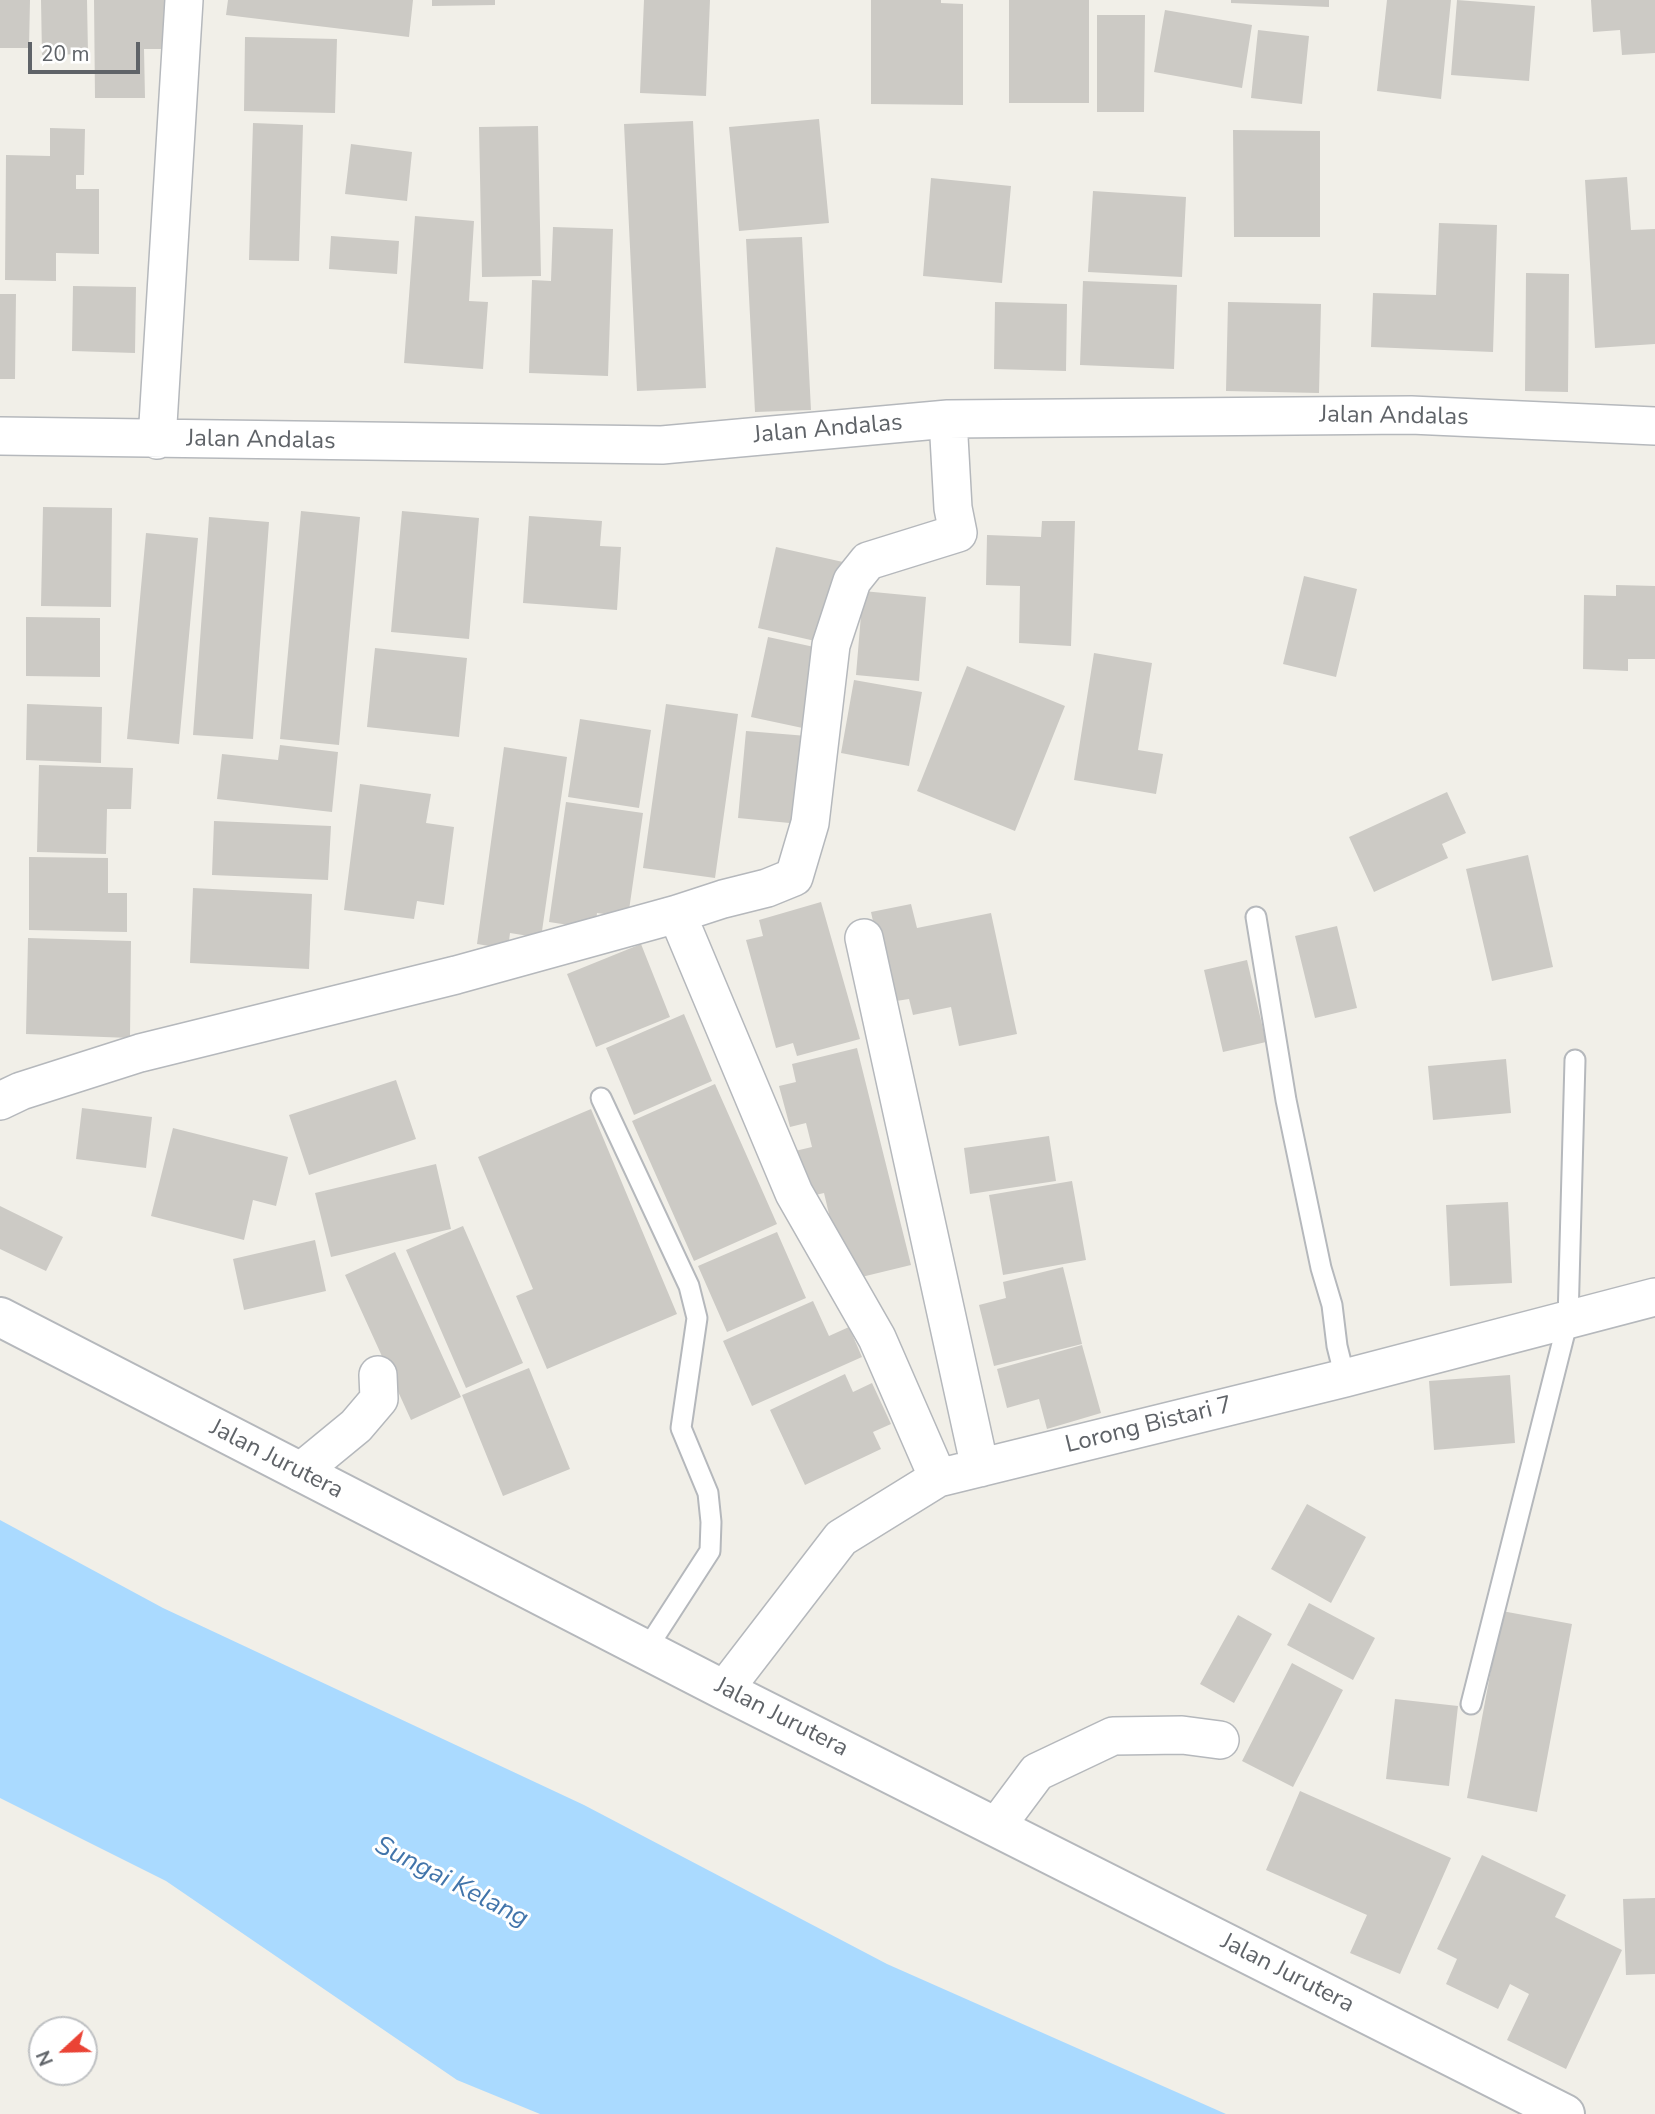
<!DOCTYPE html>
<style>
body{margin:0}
#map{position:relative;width:1655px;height:2114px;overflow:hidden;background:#f1efe8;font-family:"Nunito Sans",sans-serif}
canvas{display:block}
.north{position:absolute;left:28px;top:2016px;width:70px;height:70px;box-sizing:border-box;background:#fff;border:2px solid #bfc1c3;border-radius:50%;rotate:248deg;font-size:19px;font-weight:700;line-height:28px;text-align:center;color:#5f6368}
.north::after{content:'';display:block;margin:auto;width:24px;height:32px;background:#ea4335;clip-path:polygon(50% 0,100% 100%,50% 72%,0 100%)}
.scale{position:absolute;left:28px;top:42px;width:112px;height:32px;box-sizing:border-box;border:4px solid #5f6368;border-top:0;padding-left:9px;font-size:21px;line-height:24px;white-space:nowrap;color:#5f6368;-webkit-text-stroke:5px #fff;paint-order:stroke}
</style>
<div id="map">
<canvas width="1655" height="2114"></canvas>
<div class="north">N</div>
<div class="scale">20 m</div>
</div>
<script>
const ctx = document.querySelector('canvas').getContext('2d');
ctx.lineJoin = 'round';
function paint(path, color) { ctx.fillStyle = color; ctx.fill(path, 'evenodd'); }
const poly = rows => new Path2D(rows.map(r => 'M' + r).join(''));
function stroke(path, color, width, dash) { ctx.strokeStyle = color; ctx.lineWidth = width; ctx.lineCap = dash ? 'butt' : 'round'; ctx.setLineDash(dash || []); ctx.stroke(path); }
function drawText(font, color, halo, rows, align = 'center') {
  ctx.font = font + ' "Nunito Sans",sans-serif'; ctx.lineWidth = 6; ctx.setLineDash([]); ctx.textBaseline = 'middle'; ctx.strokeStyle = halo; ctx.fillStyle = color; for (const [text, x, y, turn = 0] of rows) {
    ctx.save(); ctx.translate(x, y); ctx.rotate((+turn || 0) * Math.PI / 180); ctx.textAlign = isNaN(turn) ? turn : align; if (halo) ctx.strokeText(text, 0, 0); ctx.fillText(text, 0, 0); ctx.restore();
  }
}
paint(poly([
 [0,1520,163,1608,584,1805,887,1964,1226,2114,540,2114,457,2080,166,1881,0,1798]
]), '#aadaff');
paint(poly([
 [0,0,30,0,29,48,0,48],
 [41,0,87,0,88,54,42,55],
 [94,0,168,0,168,49,144,49,145,98,95,98],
 [228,0,413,0,409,37,226,15],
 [432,0,495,0,495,5,432,6],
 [644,0,710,0,706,96,640,93],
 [871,0,941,0,941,3,963,4,963,105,871,104],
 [1009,0,1089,0,1089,103,1009,103],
 [1231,0,1329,0,1329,7,1231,3],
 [1387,0,1451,0,1441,99,1377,91],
 [1457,0,1535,6,1529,81,1451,75],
 [1591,0,1655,0,1655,53,1622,55,1620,30,1593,32],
 [1165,10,1252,25,1242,88,1154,72],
 [1097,15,1145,15,1144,112,1097,112],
 [1258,30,1309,36,1302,104,1251,98],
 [245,37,337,39,335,113,244,111],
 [819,119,829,223,739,231,729,127],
 [693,121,706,388,637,391,624,124],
 [253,123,303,125,299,261,249,260],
 [538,126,541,276,482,277,479,127],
 [50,128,85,129,84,175,76,175,76,189,99,189,99,254,56,253,56,281,5,280,6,155,50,156],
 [1233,130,1320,131,1320,237,1234,237],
 [351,144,412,152,407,201,345,194],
 [1627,177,1631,230,1655,229,1655,344,1595,348,1585,180],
 [931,178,1011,186,1002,283,923,276],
 [1093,191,1186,197,1182,277,1088,272],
 [415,216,474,221,469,301,488,302,483,369,404,363],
 [1439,223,1497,225,1493,352,1371,347,1373,293,1436,295],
 [553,227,613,229,608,376,529,373,532,280,551,281],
 [331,236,399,241,397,274,329,269],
 [802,237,811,410,755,412,746,239],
 [1526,273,1569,274,1568,392,1525,391],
 [1083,281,1177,285,1174,369,1080,365],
 [73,286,136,287,135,353,72,351],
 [0,294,16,294,15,379,0,379],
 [995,302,1067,304,1066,371,994,369],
 [1228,302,1321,304,1319,393,1226,391],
 [43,507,112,508,111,607,41,606],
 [301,511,360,517,339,745,280,739],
 [402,511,479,518,469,639,391,632],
 [529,516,602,521,600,546,621,547,617,610,523,603],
 [209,517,269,522,253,739,193,735],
 [1042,521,1075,521,1071,646,1019,643,1020,586,986,585,987,535,1041,537],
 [146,533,198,538,179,744,127,739],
 [776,547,843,562,824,643,758,628],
 [1304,576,1357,589,1336,677,1283,664],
 [1616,585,1655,586,1655,659,1628,659,1628,671,1583,669,1584,595,1616,596],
 [863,591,926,597,919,681,856,675],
 [26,617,100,618,100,677,26,676],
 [768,637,828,650,812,730,751,717],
 [375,648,467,658,459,737,367,727],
 [1094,653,1152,663,1138,750,1163,754,1156,794,1074,780],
 [967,666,1065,706,1015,831,917,791],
 [854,680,922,692,909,766,841,753],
 [27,704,102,707,101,763,26,760],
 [666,704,738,714,715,878,643,868],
 [580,719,651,730,639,808,568,797],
 [746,731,807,736,800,824,738,818],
 [280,745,338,752,332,812,217,799,222,754,278,760],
 [504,747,567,757,541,938,510,933,508,949,477,944],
 [39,765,133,768,131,809,107,809,106,854,37,852],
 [360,784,431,794,426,823,454,827,444,905,417,901,414,919,344,910],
 [1447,792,1466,833,1442,844,1448,858,1374,892,1349,837],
 [566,802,643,813,628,917,597,913,595,929,549,922],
 [214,821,331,826,328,880,212,875],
 [1528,855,1553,967,1492,981,1466,869],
 [29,857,108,858,108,893,127,893,127,932,29,930],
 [193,888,312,894,309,969,190,963],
 [821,902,860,1039,797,1056,793,1043,776,1048,746,940,763,936,759,920],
 [911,904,917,928,991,913,1017,1034,959,1046,951,1007,913,1015,909,999,890,1002,871,912],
 [1337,926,1357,1008,1315,1018,1295,936],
 [28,938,131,941,130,1038,26,1034],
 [641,944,670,1017,596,1047,567,974],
 [1247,960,1266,1042,1223,1052,1204,970],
 [684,1014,712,1081,634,1115,606,1048],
 [857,1048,911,1265,845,1281,824,1193,807,1197,795,1151,812,1147,806,1123,790,1127,779,1086,796,1082,792,1064],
 [1506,1059,1511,1113,1433,1120,1428,1066],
 [396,1080,416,1139,309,1175,289,1115],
 [715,1084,777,1224,694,1261,632,1121],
 [82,1108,152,1117,146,1168,76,1159],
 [591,1109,677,1314,547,1369,516,1296,533,1289,478,1157],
 [173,1128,288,1157,276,1206,253,1200,244,1240,151,1216],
 [1049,1136,1056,1181,970,1194,964,1148],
 [436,1164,451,1229,331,1257,315,1193],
 [1072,1181,1086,1260,1003,1275,989,1195],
 [1508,1202,1512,1283,1450,1286,1446,1205],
 [0,1206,63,1237,46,1271,0,1249],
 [463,1226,523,1363,466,1388,406,1250],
 [777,1232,806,1298,727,1332,698,1266],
 [315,1240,326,1291,244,1310,233,1259],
 [395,1252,461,1397,411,1420,345,1275],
 [1063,1267,1082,1344,994,1366,979,1305,1006,1298,1003,1282],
 [813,1301,829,1336,849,1327,862,1357,752,1406,723,1341],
 [1082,1345,1101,1413,1047,1429,1039,1399,1007,1408,997,1369],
 [529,1368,570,1469,503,1496,462,1395],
 [845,1374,853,1392,872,1383,891,1424,873,1432,881,1449,805,1485,770,1410],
 [1510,1375,1515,1443,1434,1450,1429,1381],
 [1307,1504,1366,1537,1331,1603,1271,1569],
 [1309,1603,1375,1638,1353,1680,1287,1645],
 [1502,1611,1572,1624,1537,1812,1467,1798],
 [1238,1615,1272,1634,1234,1703,1200,1684],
 [1292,1663,1343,1690,1293,1787,1242,1761],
 [1395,1699,1458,1706,1449,1786,1386,1779],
 [1300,1791,1451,1858,1400,1974,1350,1953,1367,1915,1266,1870],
 [1482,1855,1566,1895,1555,1917,1622,1950,1566,2069,1507,2040,1529,1994,1510,1984,1498,2009,1446,1984,1457,1959,1437,1949],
 [1655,1898,1655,1974,1626,1975,1623,1899]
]), '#cccac5');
const service = poly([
 [1256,917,1286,1100,1321,1268,1332,1305,1337,1346,1345,1378],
 [601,1098,689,1286,697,1318,681,1428,708,1493,711,1522,710,1551,646,1650],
 [1471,1704,1568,1320,1575,1060]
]);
const minor = poly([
 [0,436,662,445,948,419,1411,415,1655,426],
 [157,440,184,0],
 [677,914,794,1193,877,1338,938,1478],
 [864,938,980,1468],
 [0,1101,21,1091,140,1053,456,975,677,914,723,899,767,888,794,877,810,823,831,645,852,581,868,561,958,533,953,508,948,419],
 [300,1472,356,1426,379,1399,378,1375],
 [724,1690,841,1538,938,1478,1345,1378,1655,1297],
 [996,1827,1037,1772,1113,1736,1182,1735,1220,1740]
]);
const tertiary = poly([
 [0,1317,724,1690,1565,2114]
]);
stroke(service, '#b5b8bc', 23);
stroke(minor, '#b5b8bc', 40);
stroke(tertiary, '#b5b8bc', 42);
stroke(service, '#fff', 19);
stroke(minor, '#fff', 37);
stroke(tertiary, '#fff', 38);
drawText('24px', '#5f6368', '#fff', [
 ["Jalan Andalas",1394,417,1],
 ["Jalan Andalas",828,430,-5],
 ["Jalan Andalas",261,441,1],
 ["Lorong Bistari 7",1149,1426,-14],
 ["Jalan Jurutera",276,1460,27],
 ["Jalan Jurutera",781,1718,27],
 ["Jalan Jurutera",1287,1974,27]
]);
drawText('italic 26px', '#4174aa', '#fff', [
 ["Sungai Kelang",451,1883,27]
]);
</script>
